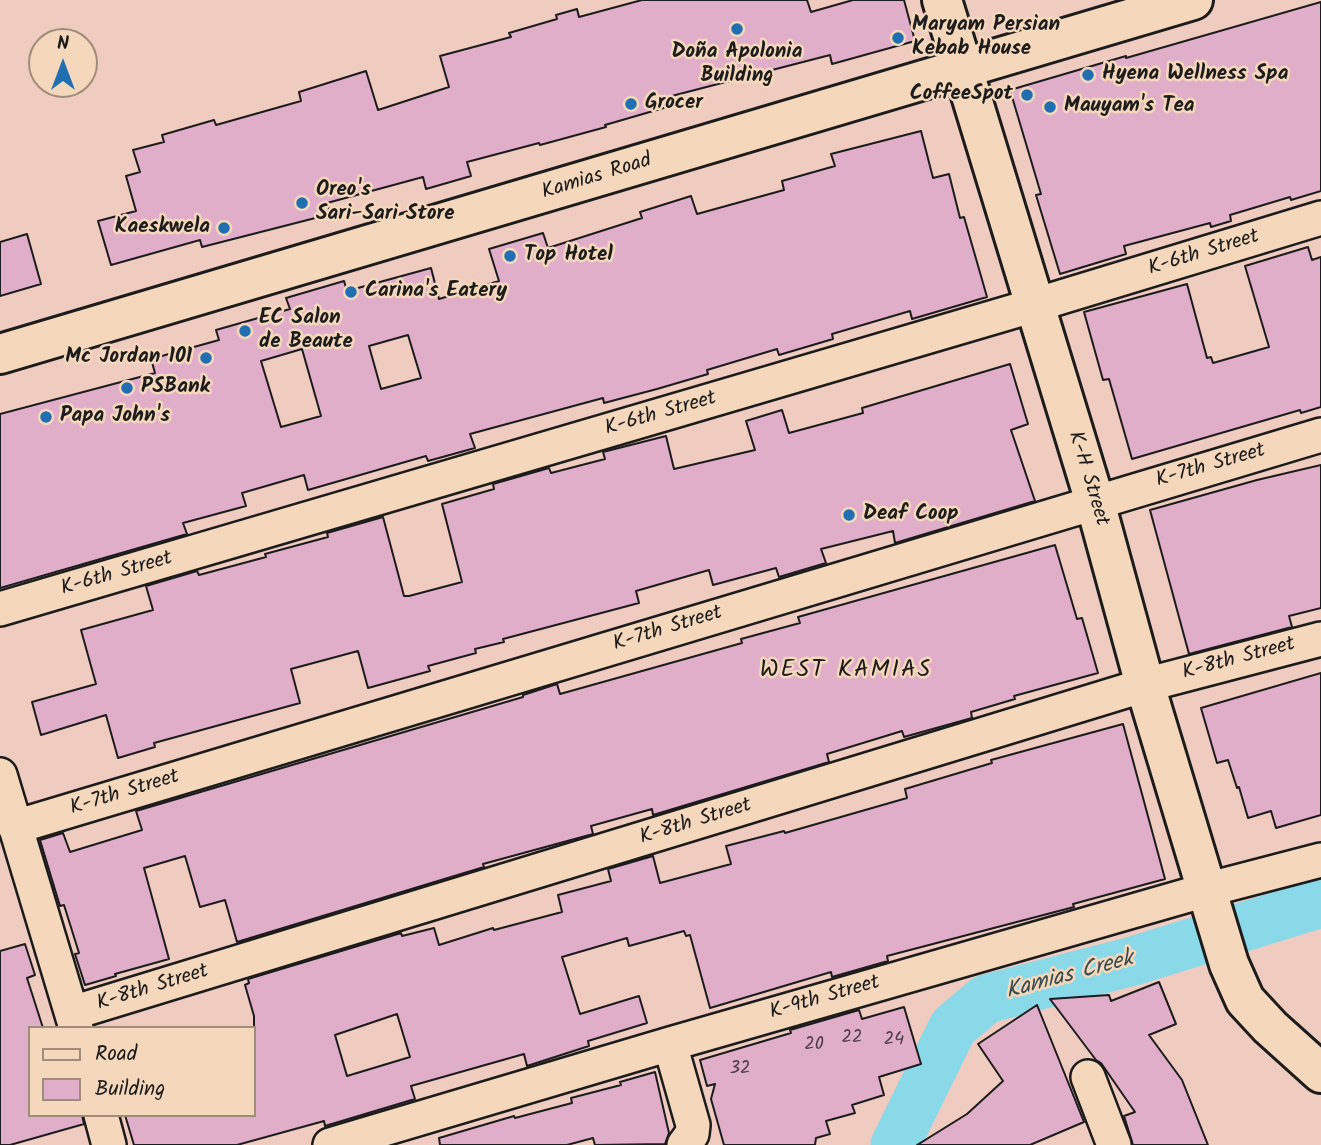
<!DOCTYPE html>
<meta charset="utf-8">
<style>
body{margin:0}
#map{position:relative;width:1321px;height:1145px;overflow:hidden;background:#efcbc0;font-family:Kalam,sans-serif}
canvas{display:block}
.legend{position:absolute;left:28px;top:1026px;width:228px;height:91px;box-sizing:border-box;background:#f5d8bb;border:2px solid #9e8d7b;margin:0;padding:9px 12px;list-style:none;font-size:21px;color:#1c1c1c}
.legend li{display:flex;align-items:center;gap:14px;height:35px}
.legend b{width:35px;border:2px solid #9e8d7b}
.north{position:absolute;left:28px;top:28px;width:70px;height:70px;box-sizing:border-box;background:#f5d8bb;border:2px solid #9e8d7b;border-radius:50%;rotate:0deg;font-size:19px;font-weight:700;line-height:28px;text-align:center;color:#1c1c1c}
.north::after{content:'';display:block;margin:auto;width:24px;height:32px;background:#1f6fb2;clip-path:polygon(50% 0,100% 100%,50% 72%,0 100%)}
</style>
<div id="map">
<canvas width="1321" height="1145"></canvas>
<ul class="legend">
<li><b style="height:9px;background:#f5d8bb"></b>Road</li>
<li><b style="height:19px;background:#e1aeca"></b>Building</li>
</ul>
<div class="north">N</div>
</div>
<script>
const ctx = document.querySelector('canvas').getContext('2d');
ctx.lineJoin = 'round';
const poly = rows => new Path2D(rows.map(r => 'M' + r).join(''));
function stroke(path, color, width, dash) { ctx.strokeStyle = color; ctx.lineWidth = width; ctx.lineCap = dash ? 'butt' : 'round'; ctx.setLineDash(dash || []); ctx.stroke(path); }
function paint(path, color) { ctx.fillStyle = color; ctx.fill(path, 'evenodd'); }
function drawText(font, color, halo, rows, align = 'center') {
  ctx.font = font + ' Kalam,sans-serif'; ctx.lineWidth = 5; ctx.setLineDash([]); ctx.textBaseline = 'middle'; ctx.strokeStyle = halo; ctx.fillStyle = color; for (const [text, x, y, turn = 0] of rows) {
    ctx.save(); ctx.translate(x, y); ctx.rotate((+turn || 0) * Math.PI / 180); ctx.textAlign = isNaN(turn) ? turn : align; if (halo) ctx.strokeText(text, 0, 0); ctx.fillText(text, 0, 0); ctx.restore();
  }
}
stroke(poly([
 [895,1145,953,1027,986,999,1133,961,1321,903]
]), '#8ad9e8', 49);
const building = poly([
 [642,0,807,0,811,12,853,0,904,0,915,41,832,64,830,55,664,98,667,107,605,125,606,127,540,145,539,143,467,162,471,176,426,189,423,177,327,203,331,214,202,247,200,240,111,265,98,221,136,211,126,176,140,172,133,150,164,142,162,135,214,120,216,125,301,101,299,92,366,71,378,110,449,87,440,56,511,37,509,33,557,19,556,15,577,9,579,17,642,0],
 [1321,2,1321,191,1291,200,1290,197,1230,215,1231,221,1211,227,1210,223,1124,246,1126,254,1060,274,1036,195,1041,194,1010,90,1126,56,1126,58,1321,2],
 [921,131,933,178,949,174,960,218,964,217,987,297,912,319,910,311,832,334,833,339,779,355,777,349,707,370,708,374,657,389,604,403,603,398,470,434,475,448,428,461,426,456,308,490,304,475,242,493,246,506,183,523,187,534,0,588,0,414,155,373,151,359,219,340,216,330,290,309,286,298,344,281,347,291,431,268,439,299,499,281,489,249,543,233,548,248,642,218,640,212,691,196,697,214,784,190,782,181,835,166,831,154,921,131],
 [408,335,421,378,381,389,369,346,408,335],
 [302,349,321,416,281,427,261,361,302,349],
 [27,234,41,284,0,296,0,242,27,234],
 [1308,247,1312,260,1321,257,1321,407,1301,413,1300,410,1132,459,1109,379,1103,380,1084,312,1187,284,1207,358,1211,357,1213,363,1269,347,1245,266,1308,247],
 [1010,364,1028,424,1011,430,1035,501,895,543,893,531,821,549,826,563,779,577,776,568,713,585,709,570,636,591,639,603,503,639,504,642,475,649,476,653,428,666,430,671,368,688,358,651,291,669,300,703,154,743,155,747,118,758,106,715,41,735,32,702,96,684,81,630,153,610,146,586,197,571,199,575,266,557,265,554,328,537,327,533,383,517,404,596,409,596,462,582,442,504,494,489,493,484,549,468,551,473,605,459,603,452,666,436,674,469,755,450,746,421,782,410,789,433,863,413,862,408,1010,364],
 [1321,465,1321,608,1289,616,1292,627,1189,654,1150,510,1257,480,1321,465],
 [1055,545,1077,619,1082,618,1098,673,1014,696,1015,699,971,712,972,718,904,737,902,731,827,754,829,762,653,815,652,809,591,826,593,834,483,864,484,867,237,942,225,900,200,907,185,856,144,868,169,959,115,974,116,976,85,985,75,954,79,953,64,905,60,906,40,840,63,833,70,852,142,830,136,811,523,697,523,695,557,684,560,694,742,643,741,639,800,623,798,617,1055,545],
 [1321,673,1321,815,1276,828,1271,811,1248,818,1239,787,1237,788,1228,760,1217,763,1201,708,1321,673],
 [1123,724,1165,879,1073,904,1074,907,887,956,888,961,832,977,831,972,710,1008,690,935,686,936,684,931,629,946,627,938,562,957,580,1014,639,996,647,1023,588,1041,589,1046,527,1066,524,1054,411,1086,415,1099,325,1126,324,1121,237,1145,134,1145,125,1115,254,1115,254,1016,245,985,249,983,248,979,401,933,402,936,434,928,439,945,493,928,494,930,562,912,558,895,611,881,608,869,653,856,660,883,731,864,726,846,784,831,785,833,907,798,905,789,992,763,991,760,1123,724],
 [397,1014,410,1057,347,1076,335,1035,397,1014],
 [25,944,35,975,27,978,43,1028,30,1028,30,1115,82,1115,84,1124,10,1145,0,1145,0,951,25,944],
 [1159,982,1176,1024,1149,1035,1182,1080,1208,1145,1133,1145,1124,1116,1135,1112,1101,1063,1096,1060,1050,999,1109,995,1111,1001,1159,982],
 [1037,1005,1084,1122,1030,1145,917,1145,967,1114,1003,1081,978,1044,1037,1005],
 [904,1007,921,1064,879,1077,884,1095,852,1105,855,1113,826,1121,830,1134,816,1138,815,1145,724,1145,711,1099,715,1084,707,1086,700,1060,791,1033,790,1030,859,1010,862,1019,904,1007],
 [655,1072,669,1133,665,1144,595,1145,593,1138,567,1145,440,1145,439,1138,514,1116,515,1118,572,1103,571,1098,621,1085,620,1082,655,1072]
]);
paint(building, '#e1aeca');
stroke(building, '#1c1c1c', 2);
const minor = poly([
 [0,609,1035,305,1321,218],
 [0,775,76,1028],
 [15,827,1321,435],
 [72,1013,1145,685,1321,639],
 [670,1044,693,1125,692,1134,684,1145],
 [1088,1077,1114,1145],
 [101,1115,109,1145],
 [330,1145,670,1044,1206,890,1321,860]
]);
const tertiary = poly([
 [942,0,1095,502,1145,685,1229,964,1245,1000,1270,1027,1321,1073]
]);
const secondary = poly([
 [0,354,1193,0]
]);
stroke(minor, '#1c1c1c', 38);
stroke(tertiary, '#1c1c1c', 44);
stroke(secondary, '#1c1c1c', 44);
stroke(minor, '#f5d8bb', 33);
stroke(tertiary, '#f5d8bb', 38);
stroke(secondary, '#f5d8bb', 38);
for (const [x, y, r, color] of [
 [737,29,7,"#1f6fb2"],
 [898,38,7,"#1f6fb2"],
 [1088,75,7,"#1f6fb2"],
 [1027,95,7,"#1f6fb2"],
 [631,104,7,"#1f6fb2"],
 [1050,107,7,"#1f6fb2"],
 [302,203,7,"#1f6fb2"],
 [224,228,7,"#1f6fb2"],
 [510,256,7,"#1f6fb2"],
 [351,292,7,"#1f6fb2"],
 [245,331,7,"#1f6fb2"],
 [206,358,7,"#1f6fb2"],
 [127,388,7,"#1f6fb2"],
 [46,417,7,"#1f6fb2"],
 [849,515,7,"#1f6fb2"]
]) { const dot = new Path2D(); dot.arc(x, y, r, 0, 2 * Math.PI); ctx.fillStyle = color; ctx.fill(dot); stroke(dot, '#f5d8bb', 2.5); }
drawText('18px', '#4d4048', null, [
 ["22",852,1039],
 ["24",894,1041],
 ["20",814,1046],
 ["32",740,1070]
]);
drawText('bold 21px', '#1c1c1c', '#f5d8bb', [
 ["Maryam Persian",912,26],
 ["Kebab House",912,50],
 ["Doña Apolonia",737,53,"center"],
 ["Building",737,77,"center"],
 ["Hyena Wellness Spa",1102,75],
 ["CoffeeSpot",1013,95,"right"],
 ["Grocer",645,104],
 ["Mauyam's Tea",1064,107],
 ["Oreo's",316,191],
 ["Sari-Sari Store",316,215],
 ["Kaeskwela",210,228,"right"],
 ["Top Hotel",524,256],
 ["Carina's Eatery",365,292],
 ["EC Salon",259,319],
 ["de Beaute",259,343],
 ["Mc Jordan 101",192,358,"right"],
 ["PSBank",141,388],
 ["Papa John's",60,417],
 ["Deaf Coop",863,515]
], 'left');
drawText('21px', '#1c1c1c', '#f5d8bb', [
 ["Kamias Road",597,178,-17],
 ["K-6th Street",1204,254,-17],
 ["K-6th Street",661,415,-16],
 ["K-7th Street",1211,467,-16],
 ["K-H Street",1087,479,73],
 ["K-6th Street",117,575,-16],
 ["K-7th Street",668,630,-17],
 ["K-8th Street",1239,660,-15],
 ["K-7th Street",125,794,-17],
 ["K-8th Street",696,823,-17],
 ["K-8th Street",153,989,-17],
 ["K-9th Street",825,999,-16]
]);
drawText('italic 23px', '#384b4f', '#f5d8bb', [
 ["Kamias Creek",1070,977,-15]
]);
ctx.letterSpacing = '2px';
drawText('24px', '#1c1c1c', '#f5d8bb', [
 ["WEST KAMIAS",846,672]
]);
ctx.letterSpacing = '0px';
</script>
